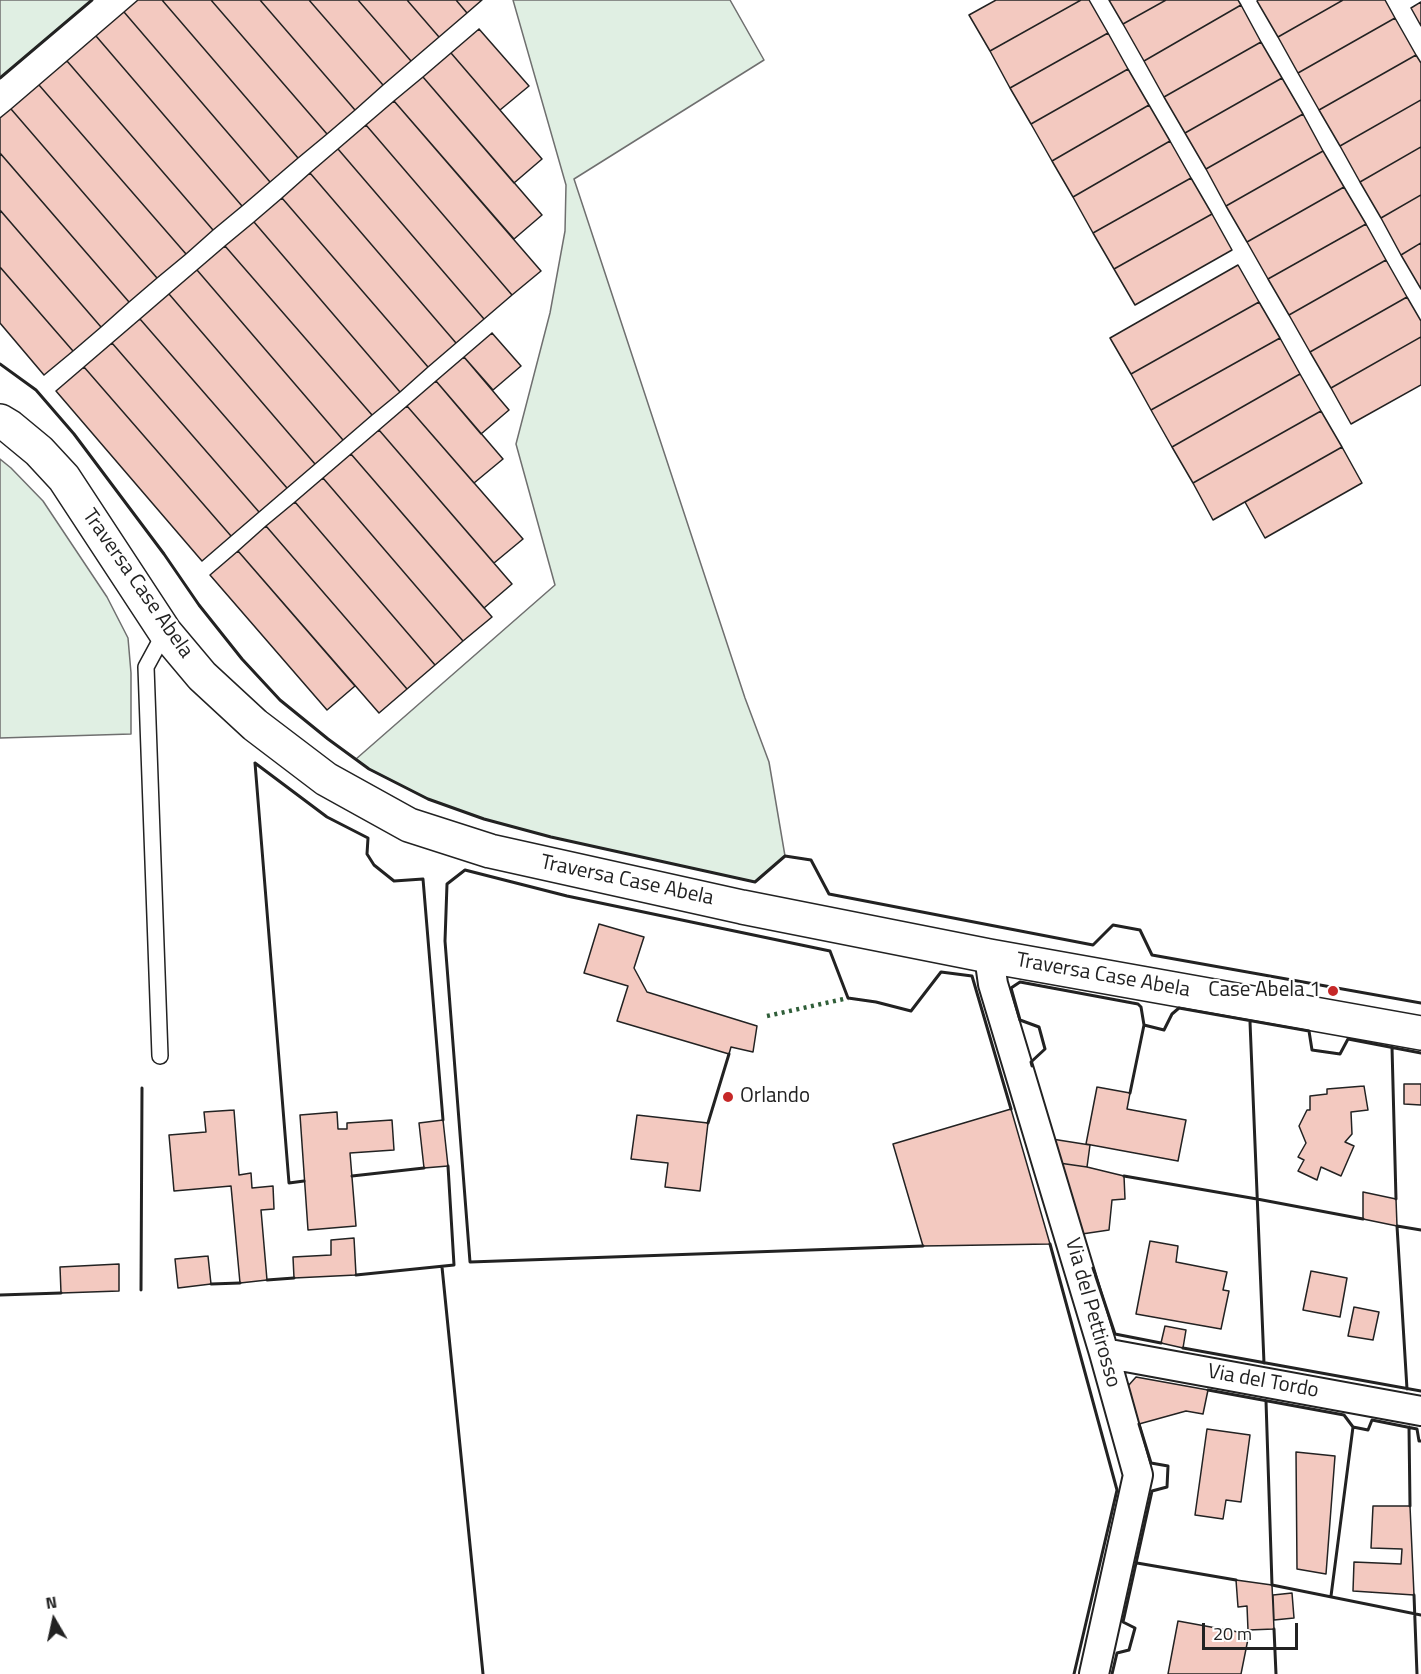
<!DOCTYPE html>
<style>
body{margin:0}
#map{position:relative;width:1421px;height:1674px;overflow:hidden;background:#fff;font-family:"Titillium Web",sans-serif}
canvas{display:block}
.north{position:absolute;left:24px;top:1590px;width:60px;height:60px;-webkit-text-stroke:4px #fff;paint-order:stroke;rotate:351deg;font-size:16px;font-weight:700;line-height:24px;text-align:center;color:#222}
.north::after{content:'';display:block;margin:auto;width:21px;height:27px;background:#222;clip-path:polygon(50% 0,100% 100%,50% 72%,0 100%)}
.scale{position:absolute;left:1202px;top:1623px;width:96px;height:27px;box-sizing:border-box;border:3px solid #222;border-top:0;padding-left:8px;font-size:18px;line-height:21px;white-space:nowrap;color:#222;-webkit-text-stroke:4px #fff;paint-order:stroke}
</style>
<div id="map">
<canvas width="1421" height="1674"></canvas>
<div class="north">N</div>
<div class="scale">20 m</div>
</div>
<script>
const ctx = document.querySelector('canvas').getContext('2d');
ctx.lineJoin = 'round';
function paint(path, color) { ctx.fillStyle = color; ctx.fill(path, 'evenodd'); }
const poly = rows => new Path2D(rows.map(r => 'M' + r).join(''));
function stroke(path, color, width, dash) { ctx.strokeStyle = color; ctx.lineWidth = width; ctx.lineCap = dash ? 'butt' : 'round'; ctx.setLineDash(dash || []); ctx.stroke(path); }
function drawText(font, color, halo, rows, align = 'center') {
  ctx.font = font + ' "Titillium Web",sans-serif'; ctx.lineWidth = 4.5; ctx.setLineDash([]); ctx.textBaseline = 'middle'; ctx.strokeStyle = halo; ctx.fillStyle = color; for (const [text, x, y, turn = 0] of rows) {
    ctx.save(); ctx.translate(x, y); ctx.rotate((+turn || 0) * Math.PI / 180); ctx.textAlign = isNaN(turn) ? turn : align; if (halo) ctx.strokeText(text, 0, 0); ctx.fillText(text, 0, 0); ctx.restore();
  }
}
const green = poly([
 [0,0,92,0,0,78,0,0],
 [513,0,730,0,764,60,574,179,745,698,769,762,785,856,755,882,551,837,484,819,428,799,369,769,356,759,555,585,516,444,550,313,565,231,566,185,513,0],
 [0,459,11,468,43,501,107,597,128,638,131,673,131,734,0,738,0,459]
]);
paint(green, '#e0efe3');
stroke(green, '#6f6f6f', 1.5);
const building = poly([
 [138,0,162,0,298,158,270,182,124,12,138,0],
 [162,0,211,0,327,134,298,158,162,0],
 [211,0,260,0,355,110,327,134,211,0],
 [260,0,309,0,383,85,355,110,260,0],
 [309,0,358,0,411,61,383,85,309,0],
 [358,0,407,0,439,37,411,61,358,0],
 [407,0,456,0,467,13,439,37,407,0],
 [456,0,482,0,467,13,456,0],
 [996,0,1081,0,990,51,969,15,996,0],
 [1081,0,1089,0,1108,33,1010,88,990,51,1081,0],
 [1109,0,1166,0,1123,24,1109,0],
 [1166,0,1238,0,1241,5,1144,61,1123,24,1166,0],
 [1258,0,1343,0,1278,37,1257,1,1258,0],
 [1343,0,1385,0,1395,18,1298,73,1278,37,1343,0],
 [1421,2,1421,26,1411,8,1421,2],
 [1241,5,1261,42,1164,97,1144,61,1241,5],
 [124,12,270,182,242,206,96,36,124,12],
 [1395,18,1416,55,1319,110,1298,73,1395,18],
 [479,29,529,86,500,110,451,53,479,29],
 [1108,33,1128,69,1031,124,1010,88,1108,33],
 [96,36,242,206,213,230,67,61,96,36],
 [1261,42,1282,78,1185,133,1164,97,1261,42],
 [451,53,542,159,514,183,423,77,451,53],
 [1416,55,1421,63,1421,100,1340,146,1319,110,1416,55],
 [67,61,213,230,186,254,39,85,67,61],
 [1128,69,1149,105,1052,161,1031,124,1128,69],
 [423,77,542,215,514,239,394,101,423,77],
 [1282,78,1303,114,1206,169,1185,133,1282,78],
 [39,85,186,254,157,278,11,109,39,85],
 [1421,100,1421,147,1360,182,1340,146,1421,100],
 [394,101,541,271,512,295,366,125,394,101],
 [1149,105,1170,141,1073,197,1052,161,1149,105],
 [11,109,157,278,129,302,0,153,0,118,11,109],
 [1303,114,1323,151,1226,206,1206,169,1303,114],
 [366,125,512,295,484,319,338,149,366,125],
 [1170,141,1191,178,1093,233,1073,197,1170,141],
 [1421,147,1421,195,1381,218,1360,182,1421,147],
 [338,149,484,319,456,343,310,173,338,149],
 [1323,151,1344,187,1247,242,1226,206,1323,151],
 [0,153,129,302,101,327,0,210,0,153],
 [310,173,456,343,428,367,282,198,310,173],
 [1191,178,1212,214,1114,269,1093,233,1191,178],
 [1344,187,1366,224,1268,279,1247,242,1344,187],
 [1421,195,1421,243,1401,255,1381,218,1421,195],
 [282,198,428,367,400,392,254,222,282,198],
 [0,210,101,327,73,351,0,267,0,210],
 [1212,214,1232,250,1135,305,1114,269,1212,214],
 [254,222,400,392,372,415,225,246,254,222],
 [1366,224,1386,260,1289,315,1268,279,1366,224],
 [1421,243,1421,289,1401,255,1421,243],
 [225,246,372,415,343,440,197,270,225,246],
 [1386,260,1407,297,1310,352,1289,315,1386,260],
 [1238,265,1259,302,1131,374,1110,338,1238,265],
 [0,267,73,351,44,375,0,323,0,267],
 [197,270,343,440,315,464,169,294,197,270],
 [169,294,315,464,287,488,140,319,169,294],
 [1407,297,1421,321,1421,337,1331,388,1310,352,1407,297],
 [1259,302,1280,338,1151,410,1131,374,1259,302],
 [140,319,287,488,259,512,112,343,140,319],
 [492,333,521,366,493,390,464,357,492,333],
 [1421,337,1421,385,1351,424,1331,388,1421,337],
 [1280,338,1300,374,1172,447,1151,410,1280,338],
 [112,343,259,512,231,536,84,367,112,343],
 [464,357,509,410,481,434,436,381,464,357],
 [84,367,231,536,202,561,56,391,84,367],
 [1300,374,1321,411,1193,483,1172,447,1300,374],
 [436,381,503,459,474,483,407,406,436,381],
 [407,406,523,539,494,563,379,430,407,406],
 [1321,411,1342,447,1213,520,1193,483,1321,411],
 [379,430,512,584,484,608,351,454,379,430],
 [1342,447,1362,483,1265,538,1245,502,1342,447],
 [351,454,492,617,463,641,323,478,351,454],
 [323,478,463,641,435,665,295,502,323,478],
 [295,502,435,665,407,689,266,526,295,502],
 [266,526,407,689,379,713,238,551,266,526],
 [238,551,355,686,327,710,210,575,238,551],
 [599,924,644,937,634,968,647,992,757,1026,753,1052,731,1047,729,1054,617,1021,628,986,584,973,599,924],
 [1404,1084,1421,1084,1421,1105,1404,1104,1404,1084],
 [1364,1086,1368,1110,1351,1112,1352,1134,1345,1142,1354,1146,1341,1176,1321,1167,1317,1180,1298,1171,1304,1160,1298,1157,1306,1143,1299,1126,1307,1110,1310,1110,1310,1096,1327,1094,1327,1089,1364,1086],
 [1097,1087,1130,1093,1127,1109,1186,1120,1178,1161,1086,1144,1097,1087],
 [1011,1109,1050,1244,923,1246,893,1144,1011,1109],
 [234,1110,239,1175,251,1173,252,1188,273,1186,274,1209,261,1210,267,1280,240,1283,231,1186,174,1191,169,1135,206,1132,204,1112,234,1110],
 [337,1112,338,1129,347,1129,347,1123,392,1120,394,1150,350,1153,356,1226,308,1230,300,1115,337,1112],
 [637,1115,708,1123,700,1191,665,1187,668,1163,631,1159,637,1115],
 [443,1120,448,1166,424,1168,419,1123,443,1120],
 [1052,1139,1090,1145,1087,1167,1059,1163,1052,1139],
 [1059,1163,1087,1167,1124,1176,1125,1199,1112,1200,1109,1230,1082,1234,1059,1163],
 [1363,1192,1396,1199,1397,1226,1363,1219,1363,1192],
 [354,1238,356,1275,294,1278,293,1257,331,1255,331,1240,354,1238],
 [1150,1241,1178,1246,1176,1262,1227,1272,1223,1290,1229,1291,1221,1329,1136,1314,1150,1241],
 [208,1256,211,1284,178,1288,175,1259,208,1256],
 [119,1264,119,1291,61,1293,60,1267,119,1264],
 [1311,1271,1347,1278,1340,1317,1303,1310,1311,1271],
 [1354,1307,1379,1312,1373,1340,1348,1336,1354,1307],
 [1165,1326,1186,1330,1183,1348,1161,1343,1165,1326],
 [1136,1377,1208,1390,1203,1414,1186,1411,1139,1424,1128,1386,1136,1377],
 [1207,1429,1250,1435,1241,1502,1226,1500,1223,1519,1195,1515,1207,1429],
 [1296,1452,1335,1456,1326,1574,1297,1569,1296,1452],
 [1373,1506,1410,1506,1414,1595,1353,1591,1354,1562,1401,1564,1402,1549,1371,1548,1373,1506],
 [1236,1580,1272,1585,1274,1629,1248,1630,1247,1606,1238,1607,1236,1580],
 [1292,1593,1294,1618,1274,1620,1273,1595,1292,1593],
 [1178,1621,1249,1634,1241,1674,1168,1674,1178,1621]
]);
paint(building, '#f3c9c0');
stroke(building, '#222', 1.5);
const lane = poly([
 [160,1056,146,667,165,632]
]);
const street = poly([
 [989,956,993,984,1104,1353,1138,1475,1094,1674],
 [1104,1353,1421,1411]
]);
const secondary = poly([
 [0,421,10,427,39,451,64,478,165,632,202,676,255,725,326,779,409,825,490,851,742,907,989,956,1421,1033]
]);
stroke(lane, '#222', 18);
stroke(street, '#222', 32);
stroke(secondary, '#222', 36);
stroke(lane, '#fff', 15);
stroke(street, '#fff', 28);
stroke(secondary, '#fff', 33);
stroke(poly([
 [767,1016,848,998]
]), '#2f5e38', 4.5, [3, 4.5]);
stroke(poly([
 [0,78,92,0],
 [0,364,36,390,74,434,164,554,199,605,242,659,280,700,328,739,369,769,428,799,484,819,551,837,755,882,785,856,811,860,829,894,1093,945,1113,925,1140,930,1152,955,1421,1003],
 [255,763,327,817,368,838,367,854,374,865,394,881,423,879,443,1120],
 [255,763,289,1183,304,1181],
 [1250,1022,1264,1363],
 [1392,1047,1396,1199],
 [1032,1066,1031,1062,1045,1049,1039,1027,1020,1020,1011,988,1020,982,1138,1004,1141,1007,1144,1025,1164,1030,1172,1014,1179,1008,1309,1031,1312,1050,1340,1054,1348,1039,1421,1053],
 [1130,1093,1144,1025],
 [708,1123,729,1054],
 [352,1176,424,1168],
 [1124,1176,1257,1199,1363,1219],
 [1050,1244,1117,1490,1074,1674],
 [923,1246,470,1262,445,941,447,884,465,870,567,896,830,951,848,998,876,1002,911,1011,941,972,972,976,1011,1109],
 [442,1267,483,1674],
 [1093,1268,1115,1334,1161,1343],
 [356,1275,454,1265,448,1166],
 [267,1280,294,1278],
 [211,1284,240,1283],
 [141,1290,142,1088],
 [0,1295,61,1293],
 [1183,1348,1421,1391],
 [1407,1389,1397,1226,1421,1230],
 [1208,1390,1344,1415,1353,1427,1368,1430,1372,1420,1417,1429,1419,1441,1421,1441],
 [1266,1401,1272,1585,1421,1615],
 [1409,1427,1410,1506],
 [1137,1563,1236,1580],
 [1414,1595,1417,1674],
 [1331,1596,1353,1427],
 [1274,1629,1276,1674],
 [1112,1674,1117,1653,1129,1650,1135,1628,1123,1622,1152,1491,1167,1487,1168,1466,1151,1463,1139,1424]
]), '#222', 3);
for (const [x, y, r, color] of [
 [1333,991,6,"#c62828"],
 [728,1097,6,"#c62828"]
]) { const dot = new Path2D(); dot.arc(x, y, r, 0, 2 * Math.PI); ctx.fillStyle = color; ctx.fill(dot); stroke(dot, '#fff', 2); }
drawText('21px', '#222', '#fff', [
 ["Traversa Case Abela",137,584,55],
 ["Traversa Case Abela",627,881,12],
 ["Traversa Case Abela",1103,976,10],
 ["Via del Pettirosso",1092,1313,74],
 ["Via del Tordo",1263,1382,10]
]);
drawText('21px', '#222', '#fff', [
 ["Case Abela 1",1321,991],
 ["Orlando",740,1097,"left"]
], 'right');
</script>
